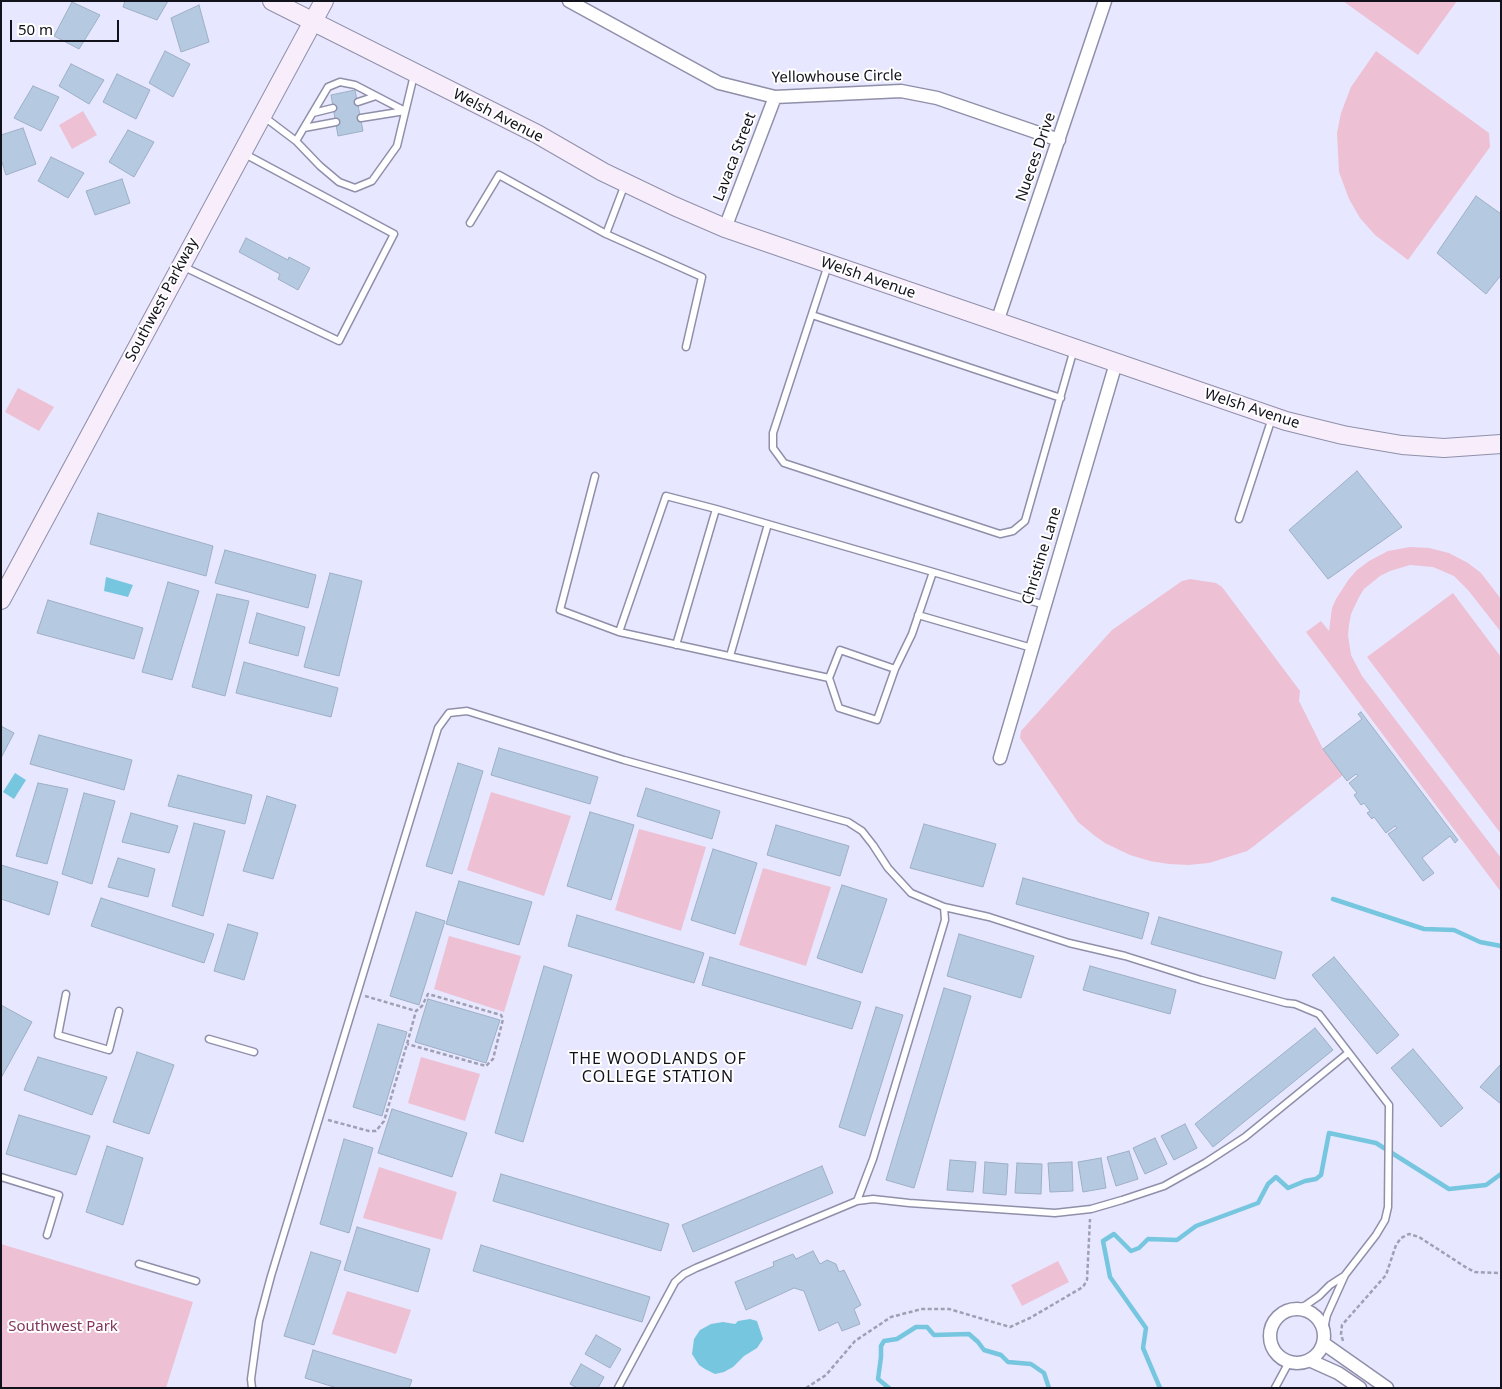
<!DOCTYPE html>
<style>
body{margin:0}
#map{position:relative;width:1502px;height:1389px;overflow:hidden;background:#e7e7ff;font-family:"Noto Sans",sans-serif}
canvas{display:block}
.frame{position:absolute;inset:0;border:2px solid #12121c;pointer-events:none}
.scale{position:absolute;left:10px;top:20px;width:109px;height:22px;box-sizing:border-box;border:2px solid #12121c;border-top:0;padding-left:6px;font-size:15px;line-height:18px;white-space:nowrap;color:#12121c;-webkit-text-stroke:4px #fff;paint-order:stroke}
</style>
<div id="map">
<canvas width="1502" height="1389"></canvas>
<div class="frame"></div>
<div class="scale">50 m</div>
</div>
<script>
const ctx = document.querySelector('canvas').getContext('2d');
ctx.lineJoin = 'round';
function paint(path, color) { ctx.fillStyle = color; ctx.fill(path, 'evenodd'); }
const poly = rows => new Path2D(rows.map(r => 'M' + r).join(''));
function stroke(path, color, width, dash) { ctx.strokeStyle = color; ctx.lineWidth = width; ctx.lineCap = dash ? 'butt' : 'round'; ctx.setLineDash(dash || []); ctx.stroke(path); }
function drawText(font, color, halo, rows, align = 'center') {
  ctx.font = font + ' "Noto Sans",sans-serif'; ctx.lineWidth = 4; ctx.setLineDash([]); ctx.textBaseline = 'middle'; ctx.strokeStyle = halo; ctx.fillStyle = color; for (const [text, x, y, turn = 0] of rows) {
    ctx.save(); ctx.translate(x, y); ctx.rotate((+turn || 0) * Math.PI / 180); ctx.textAlign = isNaN(turn) ? turn : align; if (halo) ctx.strokeText(text, 0, 0); ctx.fillText(text, 0, 0); ctx.restore();
  }
}
paint(poly([
 [1343,1,1457,1,1418,55],
 [1376,51,1489,133,1490,147,1408,260,1375,235,1360,218,1349,199,1339,172,1337,133,1341,113,1351,87],
 [83,111,97,135,72,149,59,125],
 [18,388,54,407,39,431,5,412],
 [1410,547,1429,548,1449,553,1468,563,1481,573,1501,599,1501,632,1468,590,1454,576,1433,567,1410,565,1390,571,1380,576,1364,589,1359,597,1351,614,1349,625,1348,635,1351,655,1362,676,1501,858,1501,892,1306,632,1321,621,1329,631,1332,608,1336,599,1349,579,1357,570,1369,561,1388,551],
 [1190,579,1216,583,1222,587,1300,691,1299,701,1323,749,1343,775,1254,846,1247,851,1209,863,1188,865,1169,864,1150,861,1130,855,1105,843,1095,836,1078,822,1020,738,1021,731,1112,630,1182,581],
 [1453,593,1501,657,1501,834,1367,657],
 [491,792,571,816,544,896,467,870],
 [639,829,706,847,681,931,615,910],
 [763,868,831,887,806,966,739,945],
 [449,936,521,956,504,1012,434,989],
 [421,1057,480,1074,465,1121,408,1103],
 [379,1167,457,1192,442,1240,363,1218],
 [1,1244,193,1302,166,1388,1,1388],
 [1058,1261,1069,1282,1022,1306,1011,1285],
 [347,1291,411,1310,396,1354,332,1334]
]), '#eec0d3');
paint(poly([
 [106,577,133,585,128,597,104,591],
 [15,773,26,780,14,799,3,792],
 [750,1319,757,1321,763,1339,757,1348,744,1356,733,1367,724,1372,715,1374,705,1369,699,1365,692,1354,694,1339,700,1330,711,1324,723,1322,735,1324,738,1321]
]), '#76c6df');
stroke(poly([
 [1333,899,1424,929,1454,930,1480,942,1501,946],
 [889,1388,878,1379,881,1357,881,1346,884,1341,897,1339,916,1327,927,1327,934,1335,969,1334,978,1342,984,1350,1001,1355,1008,1362,1031,1364,1044,1373,1049,1388],
 [1160,1388,1143,1348,1146,1328,1110,1277,1103,1241,1114,1234,1131,1251,1139,1248,1148,1239,1177,1240,1196,1226,1258,1203,1268,1184,1276,1177,1288,1188,1305,1181,1316,1179,1321,1175,1329,1133,1376,1143,1449,1189,1486,1185,1501,1174]
]), '#76c6df', 4.5);
const building = poly([
 [125,1,168,1,157,20,123,7,125,1],
 [72,2,100,15,79,49,54,36,72,2],
 [199,5,209,42,181,52,171,18,199,5],
 [165,51,190,64,173,97,149,83,165,51],
 [71,64,104,80,89,104,59,86,71,64],
 [117,74,150,90,136,119,103,102,117,74],
 [33,86,59,97,41,131,14,118,33,86],
 [355,90,363,131,338,136,331,95,355,90],
 [23,128,36,164,6,175,1,159,1,135,23,128],
 [128,130,154,142,134,177,109,162,128,130],
 [51,157,84,173,68,198,38,181,51,157],
 [122,179,130,203,95,215,86,191,122,179],
 [1476,196,1501,214,1501,275,1486,294,1437,253,1476,196],
 [246,238,288,260,289,257,310,268,298,290,278,279,280,274,239,252,246,238],
 [1357,471,1402,527,1328,579,1289,530,1357,471],
 [98,513,213,546,206,576,90,544,98,513],
 [225,550,316,575,308,608,215,583,225,550],
 [330,573,362,581,339,676,304,667,330,573],
 [168,582,199,591,172,680,142,672,168,582],
 [217,594,249,601,225,696,192,687,217,594],
 [48,600,143,628,134,659,37,633,48,600],
 [257,613,305,627,298,656,249,643,257,613],
 [244,662,338,688,331,717,236,693,244,662],
 [1361,712,1458,840,1455,843,1450,836,1422,858,1434,873,1423,881,1388,834,1397,828,1395,826,1386,833,1374,817,1372,819,1367,813,1370,811,1364,803,1361,805,1354,795,1357,793,1349,783,1358,776,1356,774,1347,781,1323,749,1362,719,1358,714,1361,712],
 [1,726,14,733,1,758,1,726],
 [39,735,132,760,124,790,30,764,39,735],
 [499,748,598,777,590,804,491,775,499,748],
 [458,763,483,771,452,874,426,866,458,763],
 [178,775,252,795,245,824,168,806,178,775],
 [38,783,68,789,47,864,16,856,38,783],
 [646,788,720,811,712,839,637,816,646,788],
 [84,793,115,801,92,884,62,874,84,793],
 [267,796,296,805,273,879,243,871,267,796],
 [590,812,634,825,611,900,567,886,590,812],
 [131,813,178,826,169,853,122,842,131,813],
 [194,823,225,831,203,916,172,906,194,823],
 [924,824,996,844,983,887,910,868,924,824],
 [776,825,849,846,840,876,767,855,776,825],
 [713,849,757,863,735,934,691,920,713,849],
 [118,858,155,869,148,897,108,887,118,858],
 [1,865,58,882,49,915,1,899,1,865],
 [1023,878,1149,913,1142,939,1016,904,1023,878],
 [459,881,532,902,519,945,446,924,459,881],
 [842,885,887,899,862,973,817,958,842,885],
 [101,898,214,934,204,963,91,926,101,898],
 [416,912,445,921,419,1005,390,996,416,912],
 [577,915,704,953,694,983,568,946,577,915],
 [1159,917,1282,952,1275,979,1151,944,1159,917],
 [228,924,258,933,244,980,214,971,228,924],
 [959,934,1034,956,1021,998,947,976,959,934],
 [710,957,861,1002,852,1029,702,985,710,957],
 [1334,957,1399,1035,1377,1054,1312,975,1334,957],
 [544,966,572,975,523,1142,495,1133,544,966],
 [1090,966,1176,990,1170,1014,1083,990,1090,966],
 [944,988,971,996,914,1188,886,1180,944,988],
 [428,999,500,1020,486,1063,415,1042,428,999],
 [1,1005,32,1022,1,1078,1,1005],
 [876,1007,903,1015,865,1136,839,1127,876,1007],
 [378,1024,407,1032,382,1116,353,1107,378,1024],
 [1315,1028,1333,1050,1213,1147,1195,1124,1315,1028],
 [1413,1049,1463,1108,1441,1127,1391,1068,1413,1049],
 [137,1052,174,1065,149,1134,113,1122,137,1052],
 [38,1057,107,1077,92,1115,24,1090,38,1057],
 [1501,1064,1501,1104,1480,1087,1501,1064],
 [392,1109,467,1133,452,1177,378,1153,392,1109],
 [19,1115,90,1136,76,1175,6,1154,19,1115],
 [1185,1124,1197,1148,1174,1160,1161,1136,1185,1124],
 [1155,1138,1167,1164,1145,1174,1133,1148,1155,1138],
 [344,1139,373,1148,349,1233,320,1224,344,1139],
 [107,1146,143,1158,123,1225,86,1212,107,1146],
 [1129,1151,1138,1179,1116,1186,1107,1157,1129,1151],
 [1101,1158,1106,1188,1083,1192,1078,1162,1101,1158],
 [950,1160,976,1162,973,1192,947,1190,950,1160],
 [985,1162,1008,1164,1006,1195,983,1193,985,1162],
 [1072,1162,1073,1191,1050,1192,1048,1163,1072,1162],
 [1017,1163,1042,1164,1041,1194,1015,1193,1017,1163],
 [822,1166,833,1193,693,1252,682,1225,822,1166],
 [501,1174,669,1224,661,1251,493,1201,501,1174],
 [357,1227,430,1249,418,1292,344,1270,357,1227],
 [481,1245,650,1297,642,1322,473,1271,481,1245],
 [813,1251,820,1264,827,1260,836,1264,839,1272,844,1270,861,1305,854,1309,860,1324,842,1331,838,1322,819,1331,804,1291,794,1288,746,1310,735,1282,774,1266,773,1262,793,1254,796,1259,813,1251],
 [311,1252,341,1261,314,1345,284,1336,311,1252],
 [596,1335,621,1349,610,1368,585,1354,596,1335],
 [313,1350,412,1380,409,1388,337,1388,305,1378,313,1350],
 [581,1364,604,1377,598,1388,577,1388,570,1384,581,1364]
]);
paint(building, '#b5c9e0');
stroke(building, '#9cafc6', 1);
const lane = poly([
 [358,102,376,96],
 [313,113,333,108],
 [263,116,296,141,320,166,339,182,355,188,372,181,397,146,414,75],
 [361,118,405,111],
 [304,128,336,122],
 [296,141,328,87,340,82,355,85,405,111],
 [625,184,606,234,702,277,686,347],
 [470,223,499,175,606,234],
 [828,265,773,433,773,448,784,463,1000,534,1013,531,1025,521,1074,349],
 [182,266,339,341,394,234,243,153],
 [812,315,1061,398],
 [595,476,560,610,619,632],
 [1239,519,1272,418],
 [933,572,912,634,895,669,840,650,829,678,619,632,666,496,716,509,933,572,1045,605],
 [918,615,1032,648],
 [676,645,716,509],
 [730,656,768,524],
 [829,678,839,708,877,720,895,669],
 [66,994,58,1035,109,1050,119,1011],
 [209,1039,254,1052],
 [1,1177,59,1195,47,1235],
 [857,1201,873,1159,945,920,944,907],
 [139,1264,196,1281],
 [1295,1310,1306,1305,1319,1296,1330,1285,1344,1276],
 [252,1388,251,1379,259,1321,271,1276,438,728,449,713,467,711,624,760,848,822,862,831,873,845,888,868,911,893,944,907,989,917,1069,943,1125,956,1201,980,1286,1003,1295,1004,1319,1014,1389,1105,1388,1207,1385,1220,1376,1235,1345,1275,1327,1315,1323,1333],
 [618,1388,675,1282,684,1274,696,1268,857,1201,873,1199,909,1203,1055,1213,1091,1209,1122,1200,1164,1186,1205,1163,1245,1137,1348,1053],
 [1275,1388,1289,1362]
]);
const street = poly([
 [569,1,719,83,775,97,901,91,937,98,1059,140],
 [725,228,775,97],
 [997,322,1105,1],
 [1000,758,1116,363],
 '1270 1336a27 27 0 1 1 54 0a27 27 0 1 1-54 0Z',
 [1323,1343,1387,1388],
 [1309,1360,1338,1373,1360,1388]
]);
const secondary = poly([
 [272,1,537,134,603,172,674,206,725,228,1286,421,1343,435,1402,445,1444,448,1501,444],
 [1,600,324,1]
]);
stroke(lane, '#8f8faa', 9);
stroke(street, '#8f8faa', 15);
stroke(secondary, '#8f8faa', 20);
stroke(poly([
 [365,996,416,1011],
 [328,1120,369,1131,376,1131,384,1121,407,1044,416,1011,422,1006,428,994,501,1015,503,1019,493,1059,486,1066,407,1044],
 [1343,1341,1341,1334,1342,1325,1386,1275,1396,1245,1401,1238,1409,1234,1419,1237,1467,1268,1475,1272,1501,1273],
 [806,1388,826,1375,855,1341,891,1317,922,1309,949,1309,1010,1327,1030,1318,1059,1301,1083,1287,1087,1280,1090,1219]
]), '#a0a0b4', 2.5, [4, 2.5]);
stroke(lane, '#fff', 6);
stroke(street, '#fff', 12);
stroke(secondary, '#f8eefb', 18);
drawText('15px', '#12121c', '#fff', [
 ["Yellowhouse Circle",837,77,-1],
 ["Welsh Avenue",498,116,27],
 ["Lavaca Street",735,157,-69],
 ["Nueces Drive",1036,157,-71],
 ["Welsh Avenue",868,278,19],
 ["Southwest Parkway",162,300,-62],
 ["Welsh Avenue",1252,409,18],
 ["Christine Lane",1042,556,-73]
]);
drawText('15px', '#82345b', '#fff', [
 ["Southwest Park",63,1327]
]);
ctx.letterSpacing = '1px';
drawText('16px', '#12121c', '#fff', [
 ["THE WOODLANDS OF",658,1059],
 ["COLLEGE STATION",658,1077]
]);
ctx.letterSpacing = '0px';
</script>
